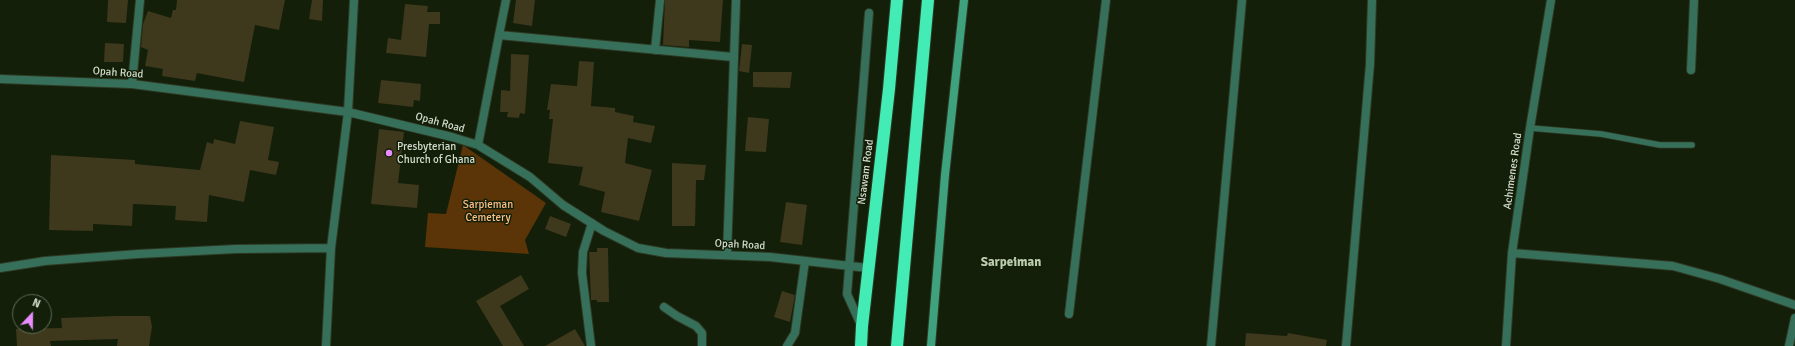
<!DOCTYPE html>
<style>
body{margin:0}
#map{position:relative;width:1795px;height:346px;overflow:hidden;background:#131f08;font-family:Signika,sans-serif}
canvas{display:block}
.north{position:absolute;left:12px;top:294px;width:40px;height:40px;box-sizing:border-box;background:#131f08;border:1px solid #606b57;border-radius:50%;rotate:22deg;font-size:11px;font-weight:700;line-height:16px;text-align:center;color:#d3dccd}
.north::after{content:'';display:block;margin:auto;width:14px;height:18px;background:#ea8dfc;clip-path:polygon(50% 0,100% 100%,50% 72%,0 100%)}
</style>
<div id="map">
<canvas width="1795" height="346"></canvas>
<div class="north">N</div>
</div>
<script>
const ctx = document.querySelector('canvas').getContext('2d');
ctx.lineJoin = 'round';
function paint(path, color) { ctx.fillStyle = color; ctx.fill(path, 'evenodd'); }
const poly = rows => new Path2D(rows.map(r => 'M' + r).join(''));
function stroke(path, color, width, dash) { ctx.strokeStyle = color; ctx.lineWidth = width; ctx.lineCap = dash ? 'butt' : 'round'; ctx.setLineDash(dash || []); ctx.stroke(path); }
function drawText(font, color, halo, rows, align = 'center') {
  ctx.font = font + ' Signika,sans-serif'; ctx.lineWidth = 3; ctx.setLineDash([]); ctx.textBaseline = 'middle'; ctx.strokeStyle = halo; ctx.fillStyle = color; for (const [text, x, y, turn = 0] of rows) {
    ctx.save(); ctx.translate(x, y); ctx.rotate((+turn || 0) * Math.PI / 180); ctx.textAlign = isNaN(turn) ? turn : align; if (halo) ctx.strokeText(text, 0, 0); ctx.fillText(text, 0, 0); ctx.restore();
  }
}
paint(poly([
 [463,145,546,203,525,240,529,254,425,247,428,213,446,214]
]), '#5b3507');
paint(poly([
 [108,0,128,0,126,23,107,22],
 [177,0,285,0,279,30,255,25,244,82,197,73,195,81,162,76,163,69,145,66,148,50,141,47,143,24,148,11,171,18,173,10,176,10],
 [312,0,323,0,322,21,309,19],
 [516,0,535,0,532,26,513,23],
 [665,0,723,0,720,42,689,40,689,47,663,45],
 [405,4,428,6,427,12,440,12,440,24,429,24,426,57,386,53,388,38,401,40],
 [105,43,124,44,123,62,104,62],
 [742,44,752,45,749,73,739,71],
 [511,54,529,55,525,114,520,113,519,118,507,117,508,112,500,112,501,90,510,91],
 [579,61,594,62,591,106,615,108,615,112,634,116,633,122,655,126,651,143,628,138,625,163,652,170,639,221,601,212,605,192,579,185,583,167,548,163,553,119,549,119,550,110,547,110,551,84,577,86],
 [753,72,792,72,790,88,753,87],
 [381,80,421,84,420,101,414,100,413,107,378,103],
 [748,117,769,119,766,152,745,151],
 [240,121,274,127,268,160,279,162,276,175,250,170,244,202,209,195,207,222,175,220,176,206,133,204,132,226,93,224,93,231,49,230,51,155,135,160,135,164,200,170,207,142,213,144,214,139,235,144],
 [379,129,404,132,398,183,419,185,417,208,371,204],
 [672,163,706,165,704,180,696,180,695,226,672,226],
 [786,202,807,205,802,245,780,242],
 [550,216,571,224,566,237,545,229],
 [597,248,608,248,609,302,597,302,597,300,591,300,589,252,597,252],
 [521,275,529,289,500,306,524,346,503,346,476,301],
 [782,291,795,295,790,322,774,317],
 [116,316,150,316,152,327,149,346,117,346,118,339,50,341,51,346,17,346,16,329,62,328,61,318],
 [575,329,585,346,545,346],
 [1246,333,1287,336,1288,333,1327,340,1326,346,1245,346]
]), '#3e381d');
const lane = poly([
 [1530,128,1601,134,1660,145,1692,145]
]);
const street = poly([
 [499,35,506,0],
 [655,50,660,0],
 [1691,70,1694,0],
 [0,79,132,84,348,112,452,137,478,145,530,177,563,205,604,231,638,248,666,253,770,257,868,268],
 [132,84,140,0],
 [478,145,499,35,733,57],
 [1512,253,1673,266,1720,279,1795,305],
 [727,255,736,0],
 [0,268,45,261,138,254,236,249,331,248],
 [664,307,677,316,696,326,702,333,702,346],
 [1069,314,1106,0],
 [861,325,847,294,869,13],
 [326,346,331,248,348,112,354,0],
 [591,346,582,273,583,252,592,223],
 [787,346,795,333,805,261],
 [1211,346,1242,0],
 [1346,346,1370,64,1372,0],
 [1506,346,1512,253,1530,128,1551,0],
 [1789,346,1795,318]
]);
const secondary = poly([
 [931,346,945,175,964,0]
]);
const highway = poly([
 [861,346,862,326,889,89,897,0],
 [897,346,928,0]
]);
stroke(lane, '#2e3924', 7);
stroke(street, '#2e3924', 10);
stroke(secondary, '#2e3924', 10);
stroke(highway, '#2e3924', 14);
stroke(lane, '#37705a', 5.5);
stroke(street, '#37705a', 8);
stroke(secondary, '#3fa27e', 8);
stroke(highway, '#42ecb4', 12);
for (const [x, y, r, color] of [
 [389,153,4,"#ea8dfc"]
]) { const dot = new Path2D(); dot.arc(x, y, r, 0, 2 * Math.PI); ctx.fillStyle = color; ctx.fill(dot); stroke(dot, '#131f08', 1.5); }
drawText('11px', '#d3dccd', '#131f08', [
 ["Opah Road",118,73,4],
 ["Opah Road",440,123,15],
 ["Achimenes Road",1513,171,-82],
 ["Nsawam Road",866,172,-83],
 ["Opah Road",740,245,3]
]);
drawText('11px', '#d3dccd', '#131f08', [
 ["Presbyterian",397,147],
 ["Church of Ghana",397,160]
], 'left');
drawText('11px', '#fdbf86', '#131f08', [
 ["Sarpieman",488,205],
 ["Cemetery",488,218]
]);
drawText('bold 13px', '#bccdb0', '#131f08', [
 ["Sarpeiman",1011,263]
]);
</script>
